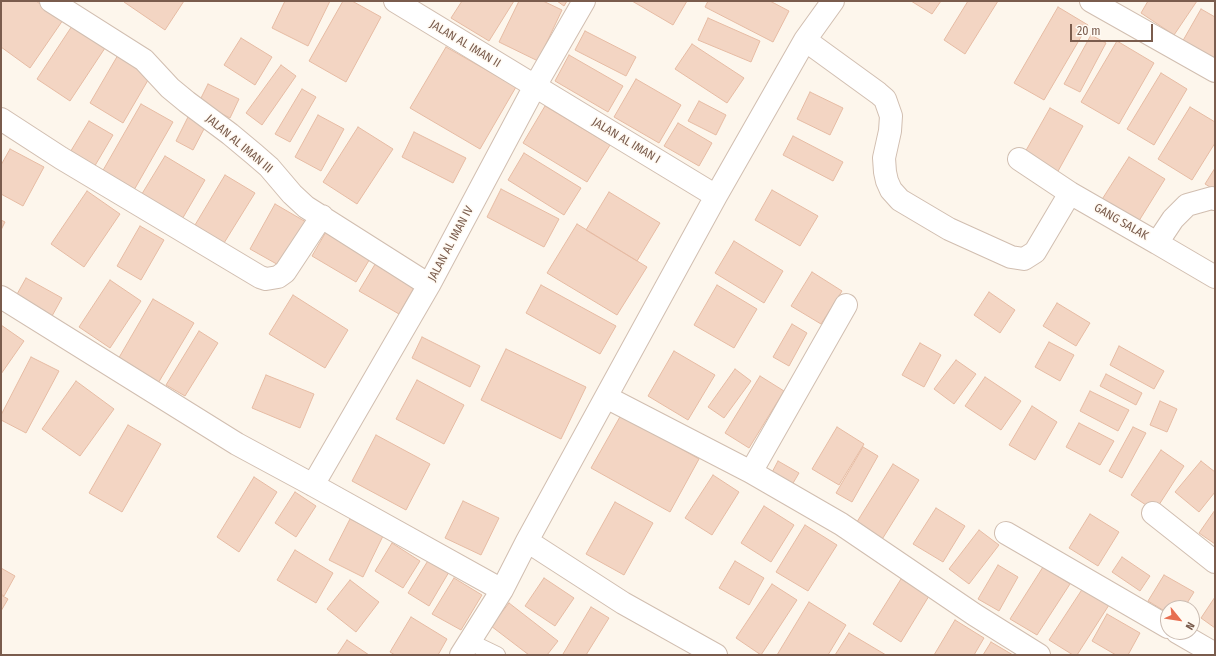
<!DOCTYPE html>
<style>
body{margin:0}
#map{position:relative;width:1216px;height:656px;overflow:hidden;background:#fdf6ec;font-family:"Fira Sans Condensed",sans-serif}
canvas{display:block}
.frame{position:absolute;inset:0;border:2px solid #7a5c4d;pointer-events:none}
.north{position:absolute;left:1160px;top:600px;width:40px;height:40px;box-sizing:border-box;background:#fffaf3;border:1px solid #cabbb1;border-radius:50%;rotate:120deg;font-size:11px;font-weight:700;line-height:16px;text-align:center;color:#7a5c4d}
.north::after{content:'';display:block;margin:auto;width:14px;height:18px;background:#e76f51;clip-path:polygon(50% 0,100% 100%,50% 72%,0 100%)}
.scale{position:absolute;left:1070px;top:24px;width:83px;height:18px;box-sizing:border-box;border:2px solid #7a5c4d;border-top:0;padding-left:5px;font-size:12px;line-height:14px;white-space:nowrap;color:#7a5c4d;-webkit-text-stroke:3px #fffaf3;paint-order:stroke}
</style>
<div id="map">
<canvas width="1216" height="656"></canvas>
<div class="frame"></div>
<div class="north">N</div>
<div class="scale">20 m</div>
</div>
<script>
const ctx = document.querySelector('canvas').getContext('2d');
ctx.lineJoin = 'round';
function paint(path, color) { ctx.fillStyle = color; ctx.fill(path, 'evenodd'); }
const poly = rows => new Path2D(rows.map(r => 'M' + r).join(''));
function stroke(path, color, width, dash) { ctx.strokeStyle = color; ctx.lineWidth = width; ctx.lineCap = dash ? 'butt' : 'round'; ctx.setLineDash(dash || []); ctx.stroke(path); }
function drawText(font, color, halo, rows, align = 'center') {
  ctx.font = font + ' "Fira Sans Condensed",sans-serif'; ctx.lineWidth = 3; ctx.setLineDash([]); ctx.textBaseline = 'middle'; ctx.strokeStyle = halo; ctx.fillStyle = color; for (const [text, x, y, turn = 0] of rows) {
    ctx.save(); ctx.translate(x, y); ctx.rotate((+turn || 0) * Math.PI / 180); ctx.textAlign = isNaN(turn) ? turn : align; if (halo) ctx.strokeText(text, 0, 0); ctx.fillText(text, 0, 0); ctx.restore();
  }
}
const building = poly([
 [1,1,36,1,63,20,30,68,1,47,1,1],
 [125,1,184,1,165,30,124,2,125,1],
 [285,1,330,1,308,46,272,28,285,1],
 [343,1,352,1,381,17,346,82,309,61,343,1],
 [462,1,514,1,489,41,451,18,462,1],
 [519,1,543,1,562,10,538,61,499,42,519,1],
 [557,1,567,1,564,6,557,1],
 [632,1,687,1,673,25,632,1],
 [708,1,770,1,789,11,773,42,705,7,708,1],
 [911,1,941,1,932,14,911,1],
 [968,1,998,1,965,54,944,40,968,1],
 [1148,1,1197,1,1174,35,1141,13,1148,1],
 [1058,7,1088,25,1044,100,1014,83,1058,7],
 [1201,9,1215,17,1215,64,1181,44,1201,9],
 [708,18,760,41,751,62,698,40,708,18],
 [72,26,105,48,70,101,37,79,72,26],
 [585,31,636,57,626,76,575,50,585,31],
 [1091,35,1106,43,1080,92,1064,84,1091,35],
 [241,38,272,57,255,85,224,65,241,38],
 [1117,41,1154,63,1119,124,1081,102,1117,41],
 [692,44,744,78,727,103,675,69,692,44],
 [446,47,516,87,480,149,410,108,446,47],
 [118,55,151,75,123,123,90,103,118,55],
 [569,55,623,86,608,112,555,81,569,55],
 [281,65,296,76,262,125,246,113,281,65],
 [1161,73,1187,89,1154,145,1127,129,1161,73],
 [636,79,681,105,659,143,614,117,636,79],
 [208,84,239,99,230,118,199,102,208,84],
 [302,89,316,97,290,142,275,134,302,89],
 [810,92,843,108,830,135,797,119,810,92],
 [699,101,726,115,716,135,688,121,699,101],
 [141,104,173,122,130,197,98,179,141,104],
 [545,106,610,145,587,182,523,143,545,106],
 [1190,107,1215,122,1215,143,1192,180,1158,159,1190,107],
 [1050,108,1083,126,1057,173,1024,154,1050,108],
 [318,115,344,129,321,171,295,157,318,115],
 [188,117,205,127,193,150,176,141,188,117],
 [89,121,113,135,93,169,69,154,89,121],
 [678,123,712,143,699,166,664,146,678,123],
 [358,127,393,149,357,204,323,182,358,127],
 [414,132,466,158,453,183,402,157,414,132],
 [793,136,843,162,833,181,783,155,793,136],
 [10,149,44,167,23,206,1,194,1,165,10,149],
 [524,153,581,188,564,215,508,180,524,153],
 [165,156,205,180,181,221,140,197,165,156],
 [1129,157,1165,179,1137,224,1101,201,1129,157],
 [1215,168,1215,190,1205,184,1215,168],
 [225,175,255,193,224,243,195,225,225,175],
 [501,189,559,219,544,247,487,217,501,189],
 [772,190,818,216,800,246,755,220,772,190],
 [87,191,120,214,84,267,51,244,87,191],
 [609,192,660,223,637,261,586,230,609,192],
 [275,204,306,222,282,267,250,249,275,204],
 [1,220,5,222,1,230,1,220],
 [577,224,647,267,617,315,547,273,577,224],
 [140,226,164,240,141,280,117,266,140,226],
 [327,230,371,257,356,282,312,256,327,230],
 [734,241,783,271,764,303,715,273,734,241],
 [377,261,416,284,399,314,359,291,377,261],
 [812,272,842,291,821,324,791,306,812,272],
 [26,278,62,298,52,316,16,296,26,278],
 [110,280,141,301,110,348,79,327,110,280],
 [541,285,616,326,600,354,526,313,541,285],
 [717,285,757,309,734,348,694,325,717,285],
 [989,292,1015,310,1000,333,974,315,989,292],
 [293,295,348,330,325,368,269,334,293,295],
 [153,299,194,323,157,385,117,361,153,299],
 [1057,303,1090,323,1076,346,1043,326,1057,303],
 [792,324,807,333,789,366,773,357,792,324],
 [1,325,24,341,1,374,1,325],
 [199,331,218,343,185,396,166,385,199,331],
 [422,337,480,366,470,387,412,358,422,337],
 [1049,342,1074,355,1060,381,1035,367,1049,342],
 [920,343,941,355,924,387,902,375,920,343],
 [1119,346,1164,371,1154,389,1110,365,1119,346],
 [506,349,586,387,561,439,481,400,506,349],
 [674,351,715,375,688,420,648,396,674,351],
 [31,357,59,371,26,433,1,420,1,415,31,357],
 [956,360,976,374,954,404,934,389,956,360],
 [735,369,751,381,724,418,708,407,735,369],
 [1106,374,1142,393,1136,405,1100,386,1106,374],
 [266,375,314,394,300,428,252,408,266,375],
 [760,376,784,391,749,448,725,433,760,376],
 [985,377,1021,401,1001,430,965,406,985,377],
 [417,380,464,405,444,444,396,419,417,380],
 [76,381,114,409,80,456,42,429,76,381],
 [1090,391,1129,410,1118,431,1080,411,1090,391],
 [1160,401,1177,409,1167,432,1150,425,1160,401],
 [1032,406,1057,422,1035,460,1009,445,1032,406],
 [621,415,699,459,670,512,591,468,621,415],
 [1079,423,1114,441,1100,465,1066,447,1079,423],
 [128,425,161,444,122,512,89,493,128,425],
 [837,427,864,444,839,485,812,469,837,427],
 [1133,427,1146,433,1122,478,1109,471,1133,427],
 [376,435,430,464,406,510,352,481,376,435],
 [863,447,878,456,852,502,836,493,863,447],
 [1161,450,1184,466,1155,511,1131,495,1161,450],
 [778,461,799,473,789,490,769,478,778,461],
 [1201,461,1215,472,1215,492,1199,512,1175,492,1201,461],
 [893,464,919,480,881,541,855,525,893,464],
 [713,475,739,492,712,535,685,518,713,475],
 [254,477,277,492,239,552,217,537,254,477],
 [295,492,316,506,296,537,275,523,295,492],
 [463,501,499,518,481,555,445,538,463,501],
 [615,502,653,523,624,575,586,554,615,502],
 [764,506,794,525,771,562,741,543,764,506],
 [936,508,965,526,943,562,913,544,936,508],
 [1215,510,1215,544,1199,533,1215,510],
 [1090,514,1119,532,1098,566,1069,548,1090,514],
 [350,519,383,536,363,577,329,560,350,519],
 [805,525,837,545,808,591,776,572,805,525],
 [979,530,999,545,969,584,949,569,979,530],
 [392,543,420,561,403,588,375,571,392,543],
 [295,550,333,573,316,603,277,580,295,550],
 [1122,557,1150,576,1140,591,1112,572,1122,557],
 [429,559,449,572,429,606,408,593,429,559],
 [735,561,764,578,749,605,719,588,735,561],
 [998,565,1018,577,999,611,978,599,998,565],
 [1043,567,1070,584,1037,635,1010,619,1043,567],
 [1,568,15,576,4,596,1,594,1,568],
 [1164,575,1194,592,1184,608,1168,608,1168,613,1148,601,1164,575],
 [454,578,482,595,461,630,432,614,454,578],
 [544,578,574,598,555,626,525,606,544,578],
 [901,579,929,596,901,642,873,624,901,579],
 [350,580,379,602,356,632,327,609,350,580],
 [772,584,797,600,761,655,736,638,772,584],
 [1083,588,1109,605,1077,655,1073,655,1049,640,1083,588],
 [1,595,8,599,1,611,1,595],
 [1215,597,1215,628,1201,618,1215,597],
 [809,602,846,625,828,655,777,655,809,602],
 [509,603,558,641,547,655,529,655,491,626,509,603],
 [591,607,609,618,586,655,565,655,563,654,591,607],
 [1107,614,1140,633,1128,655,1116,655,1092,641,1107,614],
 [411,617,447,639,438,655,395,655,390,652,411,617],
 [955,620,984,638,974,655,934,655,955,620],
 [849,633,886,655,835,655,849,633],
 [347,640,369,655,337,655,347,640],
 [991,642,1013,655,983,655,991,642]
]);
paint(building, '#f3d5c3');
stroke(building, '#e6bba3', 1);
const service = poly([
 [470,642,497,655]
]);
const minor = poly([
 [51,1,144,60,170,88,187,102,230,134,254,154,269,167,292,194,306,207,429,285],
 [395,1,716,196],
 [1091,1,1215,71],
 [805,40,878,93,885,99,891,116,890,131,884,158,885,172,887,181,891,190,900,200,949,229,1011,257,1024,259,1035,252,1070,193],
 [1,119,61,158,260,277,266,279,278,277,285,272,322,216],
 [1019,159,1070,193,1157,243,1173,219,1187,205,1212,198,1215,199],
 [1157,243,1215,277],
 [1,297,237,444,313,485,502,590],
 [606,397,751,472,841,524,975,615,1039,655],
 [751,472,846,305],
 [313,485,429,285,535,86,584,1],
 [1153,513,1215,562],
 [1006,533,1168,627],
 [527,541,623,603,716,655],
 [1177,632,1215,654],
 [461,655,502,590,527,541,716,196,805,40,833,1]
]);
stroke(service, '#d1beb0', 18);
stroke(minor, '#d1beb0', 24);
stroke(service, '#fff', 16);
stroke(minor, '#fff', 22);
drawText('12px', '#7a5c4d', '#fffaf3', [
 ["JALAN AL IMAN II",465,44,31],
 ["JALAN AL IMAN I",626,141,31],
 ["JALAN AL IMAN III",239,144,40],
 ["GANG SALAK",1121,222,30],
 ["JALAN AL IMAN IV",451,244,-62]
]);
</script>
